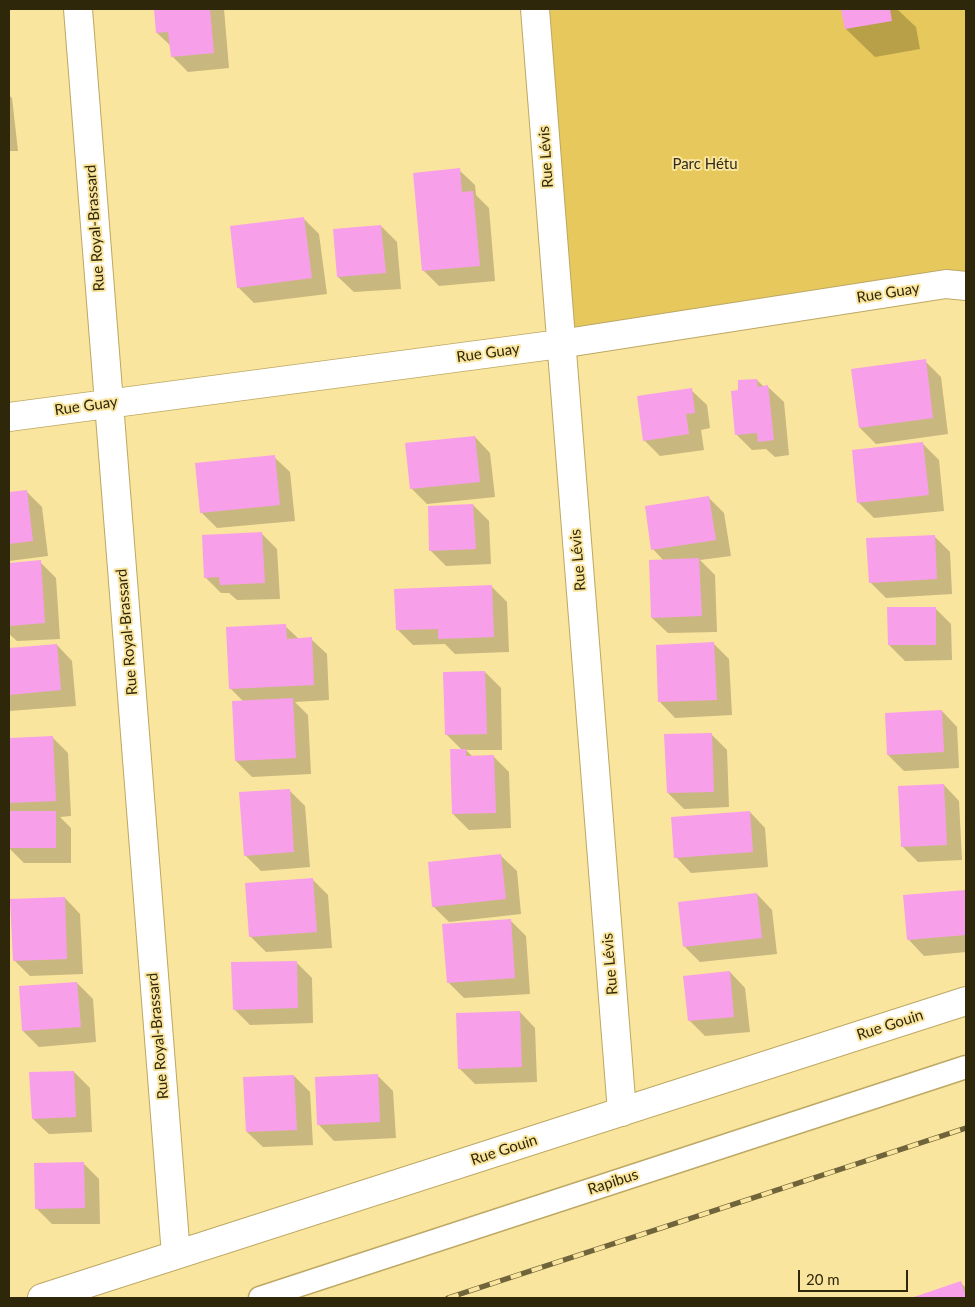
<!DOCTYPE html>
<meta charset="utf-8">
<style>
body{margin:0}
#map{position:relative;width:975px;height:1307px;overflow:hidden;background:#fae59e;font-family:Lato,sans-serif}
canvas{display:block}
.frame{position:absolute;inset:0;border:10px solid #2f270a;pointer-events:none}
.scale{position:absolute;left:798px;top:1270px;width:110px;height:22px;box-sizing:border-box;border:2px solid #2f270a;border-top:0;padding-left:6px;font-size:15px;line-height:18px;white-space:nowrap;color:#2f270a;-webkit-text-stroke:4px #fae59e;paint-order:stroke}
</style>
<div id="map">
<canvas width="975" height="1307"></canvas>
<div class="frame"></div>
<div class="scale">20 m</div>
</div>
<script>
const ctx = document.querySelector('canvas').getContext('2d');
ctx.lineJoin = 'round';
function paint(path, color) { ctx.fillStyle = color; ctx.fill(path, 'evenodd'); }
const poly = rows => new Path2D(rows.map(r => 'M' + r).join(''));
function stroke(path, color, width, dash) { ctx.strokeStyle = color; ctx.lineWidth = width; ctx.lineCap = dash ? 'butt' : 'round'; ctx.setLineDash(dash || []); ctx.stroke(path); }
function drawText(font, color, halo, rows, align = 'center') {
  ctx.font = font + ' Lato,sans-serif'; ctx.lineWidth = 4; ctx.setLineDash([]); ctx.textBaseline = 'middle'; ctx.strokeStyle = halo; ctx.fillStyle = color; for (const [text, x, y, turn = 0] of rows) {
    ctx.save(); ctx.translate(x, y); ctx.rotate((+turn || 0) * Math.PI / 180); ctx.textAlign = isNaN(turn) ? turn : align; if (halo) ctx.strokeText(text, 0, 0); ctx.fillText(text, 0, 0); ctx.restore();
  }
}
paint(poly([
 [535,9,966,9,966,286,560,344]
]), '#e7c85c');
paint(poly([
 [155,9,224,9,229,68,188,72,172,56,171,46,157,33],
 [843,9,897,9,916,27,920,49,875,57,846,29],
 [9,95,12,98,18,151,9,151],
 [459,170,475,185,476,195,489,208,495,281,439,286,423,270],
 [303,218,319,234,327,294,254,303,238,287],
 [381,226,397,242,401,289,354,292,338,277],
 [925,361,941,377,948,434,876,444,860,428],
 [757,380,764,387,768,387,784,402,789,455,775,457,766,449,752,450,737,435,740,391],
 [691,390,707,405,710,428,701,430,704,450,660,456,644,440],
 [475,437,490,453,495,497,427,504,411,488],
 [923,444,939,460,944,511,874,518,858,502],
 [274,457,290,472,295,521,217,528,201,512],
 [26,491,42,507,48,556,9,561,9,493],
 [708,497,724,513,731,556,700,560,715,575,717,632,668,633,652,618,664,561,653,549],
 [473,505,489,521,491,564,446,566,430,550],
 [261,533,277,549,280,599,237,600,229,593,221,593,205,577],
 [934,536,950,552,952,594,886,598,870,582],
 [40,562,56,578,60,639,17,641,9,634,9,564],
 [491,586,507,602,509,652,455,654,445,644,413,645,397,629],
 [935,608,951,624,952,660,905,661,889,645],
 [285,626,299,639,311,639,327,654,329,700,295,702,308,715,311,774,252,777,236,761,243,701,230,688],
 [714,644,729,659,732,715,675,718,660,702],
 [57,645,72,661,76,706,9,711,9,649],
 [485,672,501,688,502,750,466,750,473,757,494,757,509,772,511,828,469,830,453,814,462,750,446,734],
 [942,711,957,727,959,768,904,771,888,755],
 [711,734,727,750,729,807,684,809,668,793],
 [52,737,68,753,71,816,60,817,71,828,71,863,24,863,9,848,9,739],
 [944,785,959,801,962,860,918,862,902,846],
 [289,790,305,806,310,867,261,871,245,855],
 [750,812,765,828,768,867,691,873,676,857],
 [501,856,517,871,521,914,449,922,433,906],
 [312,879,328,895,332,948,266,952,250,936],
 [966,891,966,952,924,956,909,940,904,897],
 [757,894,772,910,777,954,700,962,685,947],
 [65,898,80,914,83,974,30,976,14,960],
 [511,921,526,936,530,994,464,998,448,982],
 [296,962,312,978,313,1023,250,1025,234,1009],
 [730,972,745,988,750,1032,705,1036,689,1020],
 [77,983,93,999,96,1042,39,1047,23,1031],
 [520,1012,535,1028,537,1082,475,1084,459,1068],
 [74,1072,90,1088,92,1132,49,1134,33,1119],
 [377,1075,393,1091,396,1138,334,1141,319,1125],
 [294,1076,310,1092,313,1145,263,1147,247,1132],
 [83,1163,99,1179,100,1224,52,1224,36,1208],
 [961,1283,966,1288,966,1298,914,1298]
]), '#0003');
paint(poly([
 [154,9,210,9,214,53,171,57,168,32,156,33],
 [841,9,890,9,892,21,845,29],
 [460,168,462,192,473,191,480,266,422,271,413,173],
 [304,217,312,278,237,288,230,226],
 [381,225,386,273,337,277,333,229],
 [926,359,933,418,859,428,851,369],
 [757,379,758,387,768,385,774,440,758,442,757,433,735,435,731,391,738,390,738,380],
 [692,388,695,413,686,414,689,434,643,441,637,396],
 [475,436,480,482,410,489,405,443],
 [923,442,929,495,857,503,852,450],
 [275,455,280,505,200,513,195,463],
 [27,490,33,541,9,544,9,492],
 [709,496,716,540,651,550,645,506],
 [473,504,476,549,429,551,428,506],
 [262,532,265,583,220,585,219,577,204,578,202,535],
 [935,535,937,579,869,583,866,538],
 [699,558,702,616,651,618,649,560],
 [41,560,45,623,9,626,9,563],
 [492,585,494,637,438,639,438,629,396,630,394,589],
 [887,607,936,607,936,645,888,645],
 [286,624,287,639,312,637,314,685,229,689,226,627],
 [714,642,717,700,658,702,656,645],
 [57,644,61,690,9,695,9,648],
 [485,671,487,734,445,735,443,672],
 [293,698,296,758,235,761,232,701],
 [942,710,944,752,887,755,885,713],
 [712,733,714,792,667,793,664,734],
 [53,736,56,801,9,803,9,738],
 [450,749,466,749,466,756,494,755,496,813,452,814],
 [944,784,947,845,901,847,898,786],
 [290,789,294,852,244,856,239,792],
 [9,811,56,811,56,848,9,848],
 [750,811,753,852,674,858,671,817],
 [501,854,506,899,432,907,428,862],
 [313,878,317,932,249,937,245,883],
 [966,890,966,935,907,940,903,895],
 [757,893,762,938,683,947,678,902],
 [65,897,67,959,13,961,10,899],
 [511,919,515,978,447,983,442,924],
 [297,961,298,1008,233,1010,231,962],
 [730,971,734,1017,688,1021,683,976],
 [77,982,81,1027,22,1031,19,986],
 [520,1011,522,1067,458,1069,456,1013],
 [74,1071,76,1117,32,1119,29,1072],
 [378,1074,380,1122,317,1125,315,1077],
 [294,1075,297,1130,246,1132,243,1077],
 [84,1162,85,1208,35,1209,34,1163],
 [961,1281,966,1298,911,1298]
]), '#f89fe9');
const service = poly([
 [260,1298,966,1067]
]);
const minor = poly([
 [78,9,176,1255],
 [535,9,622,1112],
 [9,417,560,344,946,284,966,286],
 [42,1298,966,1001]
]);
stroke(service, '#bda864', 25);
stroke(minor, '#bda864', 30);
stroke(service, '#fff', 22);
stroke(minor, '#fff', 28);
const rail = poly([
 [448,1298,966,1128]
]);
stroke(rail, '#70643a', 5.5);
stroke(rail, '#fae59e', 4, [11]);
drawText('15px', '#2f270a', '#fae59e', [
 ["Rue Lévis",546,157,-94],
 ["Rue Royal-Brassard",95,228,-94],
 ["Rue Guay",888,293,-9],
 ["Rue Guay",488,353,-8],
 ["Rue Guay",86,406,-8],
 ["Rue Lévis",578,560,-95],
 ["Rue Royal-Brassard",127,632,-95],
 ["Rue Lévis",610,964,-95],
 ["Rue Gouin",890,1025,-18],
 ["Rue Royal-Brassard",158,1036,-95],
 ["Rue Gouin",504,1150,-18],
 ["Rapibus",613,1182,-18]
]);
drawText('15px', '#312b17', '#fae59e', [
 ["Parc Hétu",705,164]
]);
</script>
